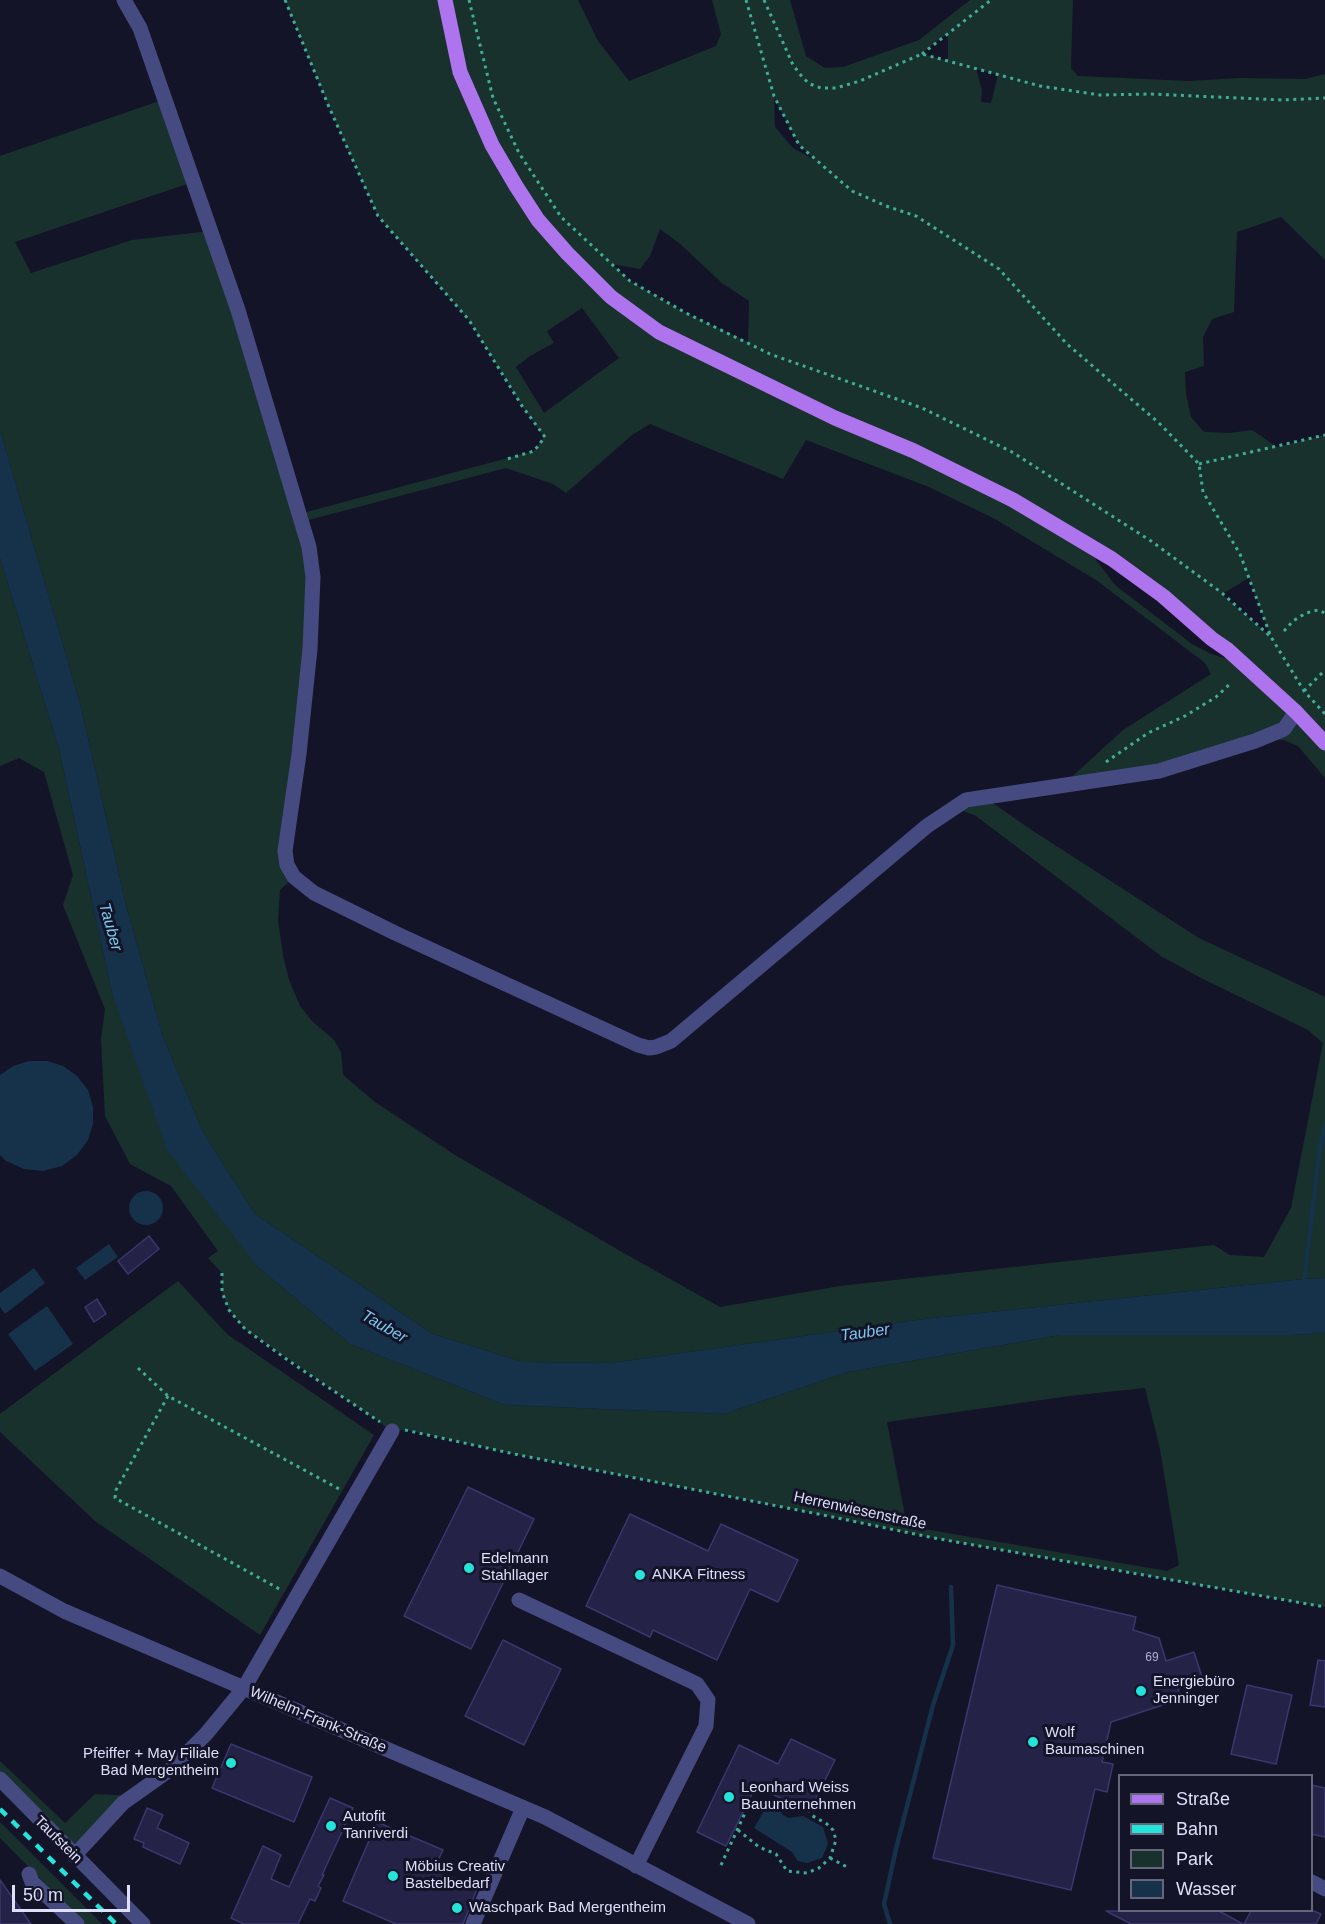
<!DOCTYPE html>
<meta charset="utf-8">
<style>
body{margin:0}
#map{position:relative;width:1325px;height:1924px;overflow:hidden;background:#141428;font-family:Arial,sans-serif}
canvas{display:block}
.legend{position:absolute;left:1118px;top:1774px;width:195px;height:138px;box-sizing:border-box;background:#141428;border:2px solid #65657c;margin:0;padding:8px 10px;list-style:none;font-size:18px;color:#dfdffb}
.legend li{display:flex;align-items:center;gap:12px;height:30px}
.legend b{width:30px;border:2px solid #65657c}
.scale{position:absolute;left:12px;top:1885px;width:118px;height:27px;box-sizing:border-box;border:3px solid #dfdffb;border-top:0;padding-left:8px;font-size:18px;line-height:21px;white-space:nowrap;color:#dfdffb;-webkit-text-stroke:4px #141428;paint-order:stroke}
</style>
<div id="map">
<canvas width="1325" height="1924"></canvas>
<ul class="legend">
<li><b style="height:8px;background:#ae74ed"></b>Straße</li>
<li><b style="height:8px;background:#23e3db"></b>Bahn</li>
<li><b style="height:16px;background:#18312d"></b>Park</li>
<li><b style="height:16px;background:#16314a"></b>Wasser</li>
</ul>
<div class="scale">50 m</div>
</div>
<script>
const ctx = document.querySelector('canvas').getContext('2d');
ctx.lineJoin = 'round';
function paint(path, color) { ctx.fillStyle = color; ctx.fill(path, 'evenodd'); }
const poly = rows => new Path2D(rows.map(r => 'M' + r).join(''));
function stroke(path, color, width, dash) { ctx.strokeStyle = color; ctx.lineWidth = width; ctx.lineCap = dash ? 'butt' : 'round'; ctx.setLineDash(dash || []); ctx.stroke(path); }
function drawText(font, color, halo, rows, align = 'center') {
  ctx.font = font + ' Arial,sans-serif'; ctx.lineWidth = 6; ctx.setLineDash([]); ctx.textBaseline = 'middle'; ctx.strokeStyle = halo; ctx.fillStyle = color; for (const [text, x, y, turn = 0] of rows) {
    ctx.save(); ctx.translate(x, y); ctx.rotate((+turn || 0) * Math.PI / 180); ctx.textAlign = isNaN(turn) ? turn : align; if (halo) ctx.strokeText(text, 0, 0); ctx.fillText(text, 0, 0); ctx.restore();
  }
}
paint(poly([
 [285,0,578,0,598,41,629,81,716,46,721,34,712,0,790,0,806,56,825,68,843,67,919,40,970,0,1073,0,1071,68,1078,76,1189,81,1239,78,1305,79,1325,74,1325,260,1281,217,1237,232,1234,312,1212,319,1203,337,1204,366,1185,372,1186,394,1191,417,1204,432,1229,433,1252,430,1277,447,1325,435,1325,778,1298,746,1284,740,1255,741,1159,771,1064,784,1123,730,1211,674,1205,663,1096,580,995,519,929,487,806,440,783,479,650,424,632,435,566,493,553,484,506,468,301,522,313,577,289,820,294,877,280,890,278,921,283,955,289,980,300,1006,312,1021,334,1040,341,1052,343,1075,375,1102,455,1155,622,1252,720,1307,840,1286,1214,1245,1230,1255,1264,1257,1291,1208,1323,1043,1308,1030,1201,978,1161,956,976,816,954,807,983,796,1030,829,1199,938,1325,997,1325,1278,1304,1279,924,1319,611,1363,523,1362,433,1334,255,1214,203,1132,163,1037,127,909,80,703,0,430,0,156,165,99,193,182,15,242,31,273,132,240,210,231,299,514,534,451,544,437,522,406,469,320,378,216,329,107],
 [948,33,948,61,923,54,922,53],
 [976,69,998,75,991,103,981,102,982,90],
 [774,98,799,145,815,160,793,148,775,127],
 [660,229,679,243,722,283,749,301,748,342,686,313,630,281,612,264,640,269,650,256],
 [582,308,619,358,544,413,516,367,530,356,554,343,547,331],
 [1094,549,1241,663,1211,654,1192,644,1115,585,1096,560],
 [1249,578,1270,636,1222,594],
 [0,558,59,749,112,993,259,1268,350,1344,505,1405,724,1414,848,1372,1060,1335,1292,1335,1325,1333,1325,1607,934,1538,828,1516,519,1455,407,1430,392,1431,245,1329,229,1310,222,1292,222,1273,208,1258,218,1251,171,1186,130,1164,105,1116,101,1039,105,1009,63,905,73,875,44,772,19,758,0,766],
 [1145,1388,1160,1449,1179,1565,1167,1571,907,1526,887,1422,1069,1396],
 [178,1281,227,1334,374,1435,260,1635,95,1521,0,1432,0,1414],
 [0,1761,65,1823,95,1794,134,1796,74,1856,0,1779],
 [0,1822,102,1924,85,1924,0,1838]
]), '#18312d');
paint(poly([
 [0,430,80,703,127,909,163,1037,203,1132,255,1214,433,1334,523,1362,611,1363,924,1319,1304,1279,1325,1278,1325,1333,1292,1335,1060,1335,848,1372,724,1414,505,1405,350,1344,259,1268,167,1150,112,993,59,749,0,558],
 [29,1061,47,1061,63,1066,77,1076,88,1090,93,1107,93,1124,88,1140,77,1155,62,1166,43,1171,24,1169,6,1161,0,1155,0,1075,13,1066],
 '129 1208a17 17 0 1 1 34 0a17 17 0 1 1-34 0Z',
 [109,1244,118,1257,85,1280,76,1268],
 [34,1268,45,1283,5,1314,0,1307,0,1293],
 [47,1306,73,1344,35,1371,8,1334],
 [768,1804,778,1807,782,1814,788,1818,803,1816,823,1827,828,1844,822,1858,807,1863,798,1861,792,1852,754,1828]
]), '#16314a');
stroke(poly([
 [1304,1282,1320,1147,1325,1125],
 [890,1924,884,1904,896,1849,933,1705,953,1645,951,1587]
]), '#16314a', 4.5);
const building = poly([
 [149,1236,159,1249,128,1274,118,1261,149,1236],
 [97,1299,106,1314,94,1322,85,1307,97,1299],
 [468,1487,534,1519,471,1649,404,1616,468,1487],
 [630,1514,708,1551,721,1524,798,1560,778,1602,750,1589,717,1660,653,1630,650,1637,586,1606,630,1514],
 [997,1585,1136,1617,1133,1630,1159,1638,1166,1661,1194,1652,1203,1680,1178,1689,1181,1699,1111,1722,1102,1762,1113,1764,1107,1792,1095,1789,1071,1890,933,1858,997,1585],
 [503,1640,561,1669,524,1745,465,1716,503,1640],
 [1318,1660,1325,1661,1325,1707,1310,1705,1318,1660],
 [1247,1685,1292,1695,1276,1764,1231,1754,1247,1685],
 [791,1739,835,1760,809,1812,756,1786,726,1846,697,1832,739,1745,778,1764,791,1739],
 [231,1744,312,1777,294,1822,212,1788,231,1744],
 [1311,1785,1325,1788,1325,1837,1311,1834,1311,1785],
 [330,1798,353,1808,322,1875,324,1875,318,1886,321,1888,315,1901,310,1899,298,1924,244,1924,231,1918,263,1846,281,1855,271,1879,289,1887,330,1798],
 [147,1808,163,1815,157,1828,189,1843,180,1864,143,1847,144,1843,134,1839,147,1808],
 [377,1822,443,1850,434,1869,477,1889,463,1924,396,1924,343,1901,377,1822],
 [0,1880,31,1924,0,1924,0,1880],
 [1106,1911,1219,1911,1243,1924,1131,1924,1106,1911],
 [1251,1911,1314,1911,1321,1914,1316,1924,1244,1924,1251,1911]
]);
paint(building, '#242246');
stroke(building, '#3a376f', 1.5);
stroke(poly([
 [285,0,329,107,378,216,469,320,522,406,545,437,534,451,507,459],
 [469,0,493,98,519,153,561,217,630,281,686,313,770,354,922,408,1012,452,1151,541,1222,593,1271,637],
 [746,0,774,96,799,145,852,191,886,206,916,216,999,269,1067,344,1159,423,1199,464,1203,492,1240,554,1271,637,1304,691,1325,714],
 [764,0,793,65,803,78,810,84,821,88,836,88,860,81,922,54,1040,86,1100,95,1151,94,1282,100,1325,98],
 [922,54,991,0],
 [1199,464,1325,435],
 [1284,631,1293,621,1306,613,1318,610,1325,613],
 [1304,691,1325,670],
 [1106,762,1148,733,1185,716,1216,697,1231,683],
 [222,1273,222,1292,229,1310,245,1329,289,1361,380,1422],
 [138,1368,168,1396,341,1490],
 [168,1396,116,1490,115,1498,283,1591],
 [405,1430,519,1455,828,1516,934,1538,1325,1607],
 [738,1830,759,1847,776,1854,787,1871,807,1873,819,1868,830,1858,836,1840,833,1830,827,1824,811,1815],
 [830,1858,847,1867],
 [721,1865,745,1813]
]), '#40ad97', 3, [3, 4.5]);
stroke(poly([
 [124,0,140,28,238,310,309,547,313,577,310,649,299,754,285,851,287,865,294,877,314,893,395,933,638,1045,649,1048,656,1047,671,1041,927,826,966,800,1159,771,1255,741,1284,729,1296,712],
 [0,1576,64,1611,545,1817,748,1924],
 [519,1600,697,1684,708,1700,706,1726,636,1866],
 [0,1779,143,1924],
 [74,1856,123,1803,171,1769,206,1734,244,1688,392,1431],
 [29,1874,32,1882,77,1924],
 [1312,1882,1325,1889],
 [473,1924,523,1808]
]), '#454b81', 15);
stroke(poly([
 [445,0,460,72,492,145,516,186,538,220,567,253,611,297,659,332,835,418,914,451,1013,500,1112,559,1163,596,1212,639,1228,650,1296,712,1325,743]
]), '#ae74ed', 15);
stroke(poly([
 [0,1809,116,1924]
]), '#23e3db', 4.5, [9, 8]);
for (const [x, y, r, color] of [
 [469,1568,6,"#23e3db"],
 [640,1575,6,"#23e3db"],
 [1141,1691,6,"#23e3db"],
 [1033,1742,6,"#23e3db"],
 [231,1763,6,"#23e3db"],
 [729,1797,6,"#23e3db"],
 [331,1826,6,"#23e3db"],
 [393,1876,6,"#23e3db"],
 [457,1908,6,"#23e3db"]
]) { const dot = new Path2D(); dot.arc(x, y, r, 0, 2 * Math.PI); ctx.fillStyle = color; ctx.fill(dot); stroke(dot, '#141428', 2); }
drawText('12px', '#b0b0ce', null, [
 ["69",1152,1658]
]);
drawText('15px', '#dfdffb', '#141428', [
 ["Herrenwiesenstraße",860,1511,12],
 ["Wilhelm-Frank-Straße",318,1720,23],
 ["Taufstein",58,1840,45]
]);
drawText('15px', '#dfdffb', '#141428', [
 ["Edelmann",481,1559],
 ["Stahllager",481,1576],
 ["ANKA Fitness",652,1575],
 ["Energiebüro",1153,1682],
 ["Jenninger",1153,1699],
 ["Wolf",1045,1733],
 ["Baumaschinen",1045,1750],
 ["Pfeiffer + May Filiale",219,1754,"right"],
 ["Bad Mergentheim",219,1771,"right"],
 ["Leonhard Weiss",741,1788],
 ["Bauunternehmen",741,1805],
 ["Autofit",343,1817],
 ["Tanriverdi",343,1834],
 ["Möbius Creativ",405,1867],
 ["Bastelbedarf",405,1884],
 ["Waschpark Bad Mergentheim",469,1908]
], 'left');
drawText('italic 16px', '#7ac8ee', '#141428', [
 ["Tauber",110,927,74],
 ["Tauber",384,1327,30],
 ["Tauber",865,1333,-8]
]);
</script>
